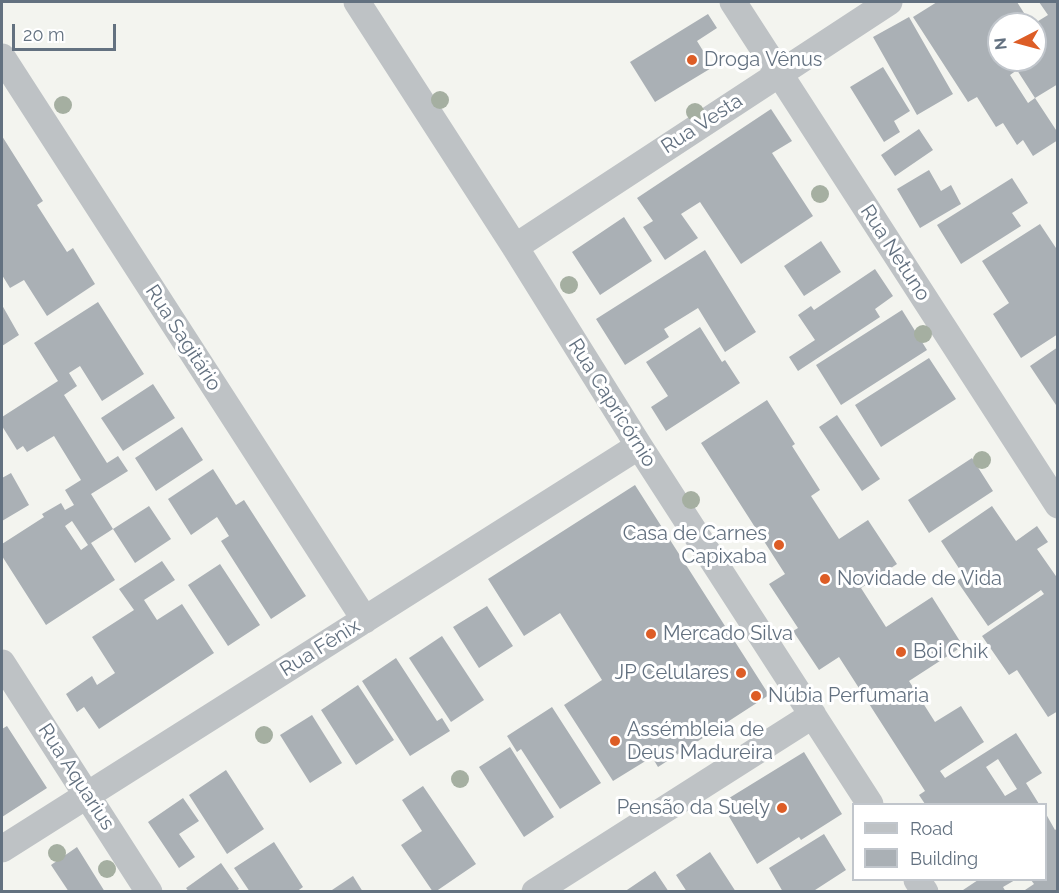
<!DOCTYPE html>
<meta charset="utf-8">
<style>
body{margin:0}
#map{position:relative;width:1059px;height:893px;overflow:hidden;background:#f3f4ef;font-family:Raleway,sans-serif}
canvas{display:block}
.frame{position:absolute;inset:0;border:3px solid #637180;pointer-events:none}
.legend{position:absolute;left:852px;top:803px;width:195px;height:78px;box-sizing:border-box;background:#fff;border:2px solid #c1c6cc;margin:0;padding:8px 10px;list-style:none;font-size:18px;color:#637180}
.legend li{display:flex;align-items:center;gap:12px;height:30px}
.legend b{width:30px;border:2px solid #c1c6cc}
.north{position:absolute;left:987px;top:12px;width:60px;height:60px;box-sizing:border-box;background:#fff;border:2px solid #c1c6cc;border-radius:50%;rotate:264deg;font-size:16px;font-weight:700;line-height:24px;text-align:center;color:#637180}
.north::after{content:'';display:block;margin:auto;width:21px;height:27px;background:#dd5d26;clip-path:polygon(50% 0,100% 100%,50% 72%,0 100%)}
.scale{position:absolute;left:12px;top:24px;width:104px;height:27px;box-sizing:border-box;border:3px solid #637180;border-top:0;padding-left:8px;font-size:18px;line-height:21px;white-space:nowrap;color:#637180;-webkit-text-stroke:4px #fff;paint-order:stroke}
</style>
<div id="map">
<canvas width="1059" height="893"></canvas>
<div class="frame"></div>
<ul class="legend">
<li><b style="height:8px;background:#bec2c5"></b>Road</li>
<li><b style="height:16px;background:#aab0b5"></b>Building</li>
</ul>
<div class="north">N</div>
<div class="scale">20 m</div>
</div>
<script>
const ctx = document.querySelector('canvas').getContext('2d');
ctx.lineJoin = 'round';
function paint(path, color) { ctx.fillStyle = color; ctx.fill(path, 'evenodd'); }
const poly = rows => new Path2D(rows.map(r => 'M' + r).join(''));
function stroke(path, color, width, dash) { ctx.strokeStyle = color; ctx.lineWidth = width; ctx.lineCap = dash ? 'butt' : 'round'; ctx.setLineDash(dash || []); ctx.stroke(path); }
function drawText(font, color, halo, rows, align = 'center') {
  ctx.font = font + ' Raleway,sans-serif'; ctx.lineWidth = 6; ctx.setLineDash([]); ctx.textBaseline = 'middle'; ctx.strokeStyle = halo; ctx.fillStyle = color; for (const [text, x, y, turn = 0] of rows) {
    ctx.save(); ctx.translate(x, y); ctx.rotate((+turn || 0) * Math.PI / 180); ctx.textAlign = isNaN(turn) ? turn : align; if (halo) ctx.strokeText(text, 0, 0); ctx.fillText(text, 0, 0); ctx.restore();
  }
}
paint(poly([
 [937,2,1017,2,1031,24,999,24,999,60,1035,60,1035,23,1048,15,1039,2,1058,2,1058,84,1035,98,1058,133,1058,140,1033,156,1023,140,1017,145,1003,123,996,127,977,97,968,102,913,17],
 [1017,70,1035,98,1028,103,1010,75],
 [708,14,717,28,697,41,713,67,655,102,630,62],
 [909,17,953,94,917,115,873,37],
 [883,67,910,111,894,121,900,132,884,142,850,87],
 [771,109,792,141,772,153,813,216,741,264,700,202,681,214,698,238,665,260,643,227,653,221,637,198],
 [919,129,933,150,895,176,881,155],
 [2,136,43,201,37,205,67,252,73,248,95,284,47,316,24,280,10,288,2,275],
 [929,170,941,191,951,185,961,204,920,228,897,189],
 [1012,178,1028,203,1012,213,1021,226,961,264,937,225],
 [624,217,652,261,600,295,572,252],
 [1040,224,1058,251,1058,334,1021,358,993,314,1009,303,982,261],
 [821,241,841,272,804,296,784,266],
 [705,250,756,332,725,352,698,308,664,329,669,337,625,365,596,319],
 [875,269,893,296,875,309,880,317,798,371,789,357,815,340,798,315,811,306,814,310],
 [98,302,144,374,102,401,80,366,69,373,77,386,64,395,107,463,118,456,128,471,91,494,113,529,91,543,115,580,46,625,2,556,2,544,44,517,42,514,61,503,65,510,74,505,65,490,81,480,54,436,27,452,23,446,17,450,2,426,2,417,58,381,34,343],
 [72,521,88,545,81,550,65,526],
 [2,305,19,335,2,346],
 [902,310,927,350,841,405,816,365],
 [700,327,722,362,725,360,740,383,666,431,651,407,668,396,646,362],
 [1058,347,1058,408,1030,366],
 [929,358,956,399,881,447,855,405],
 [153,384,175,418,123,451,101,418],
 [767,400,795,444,792,446,820,490,811,496,839,539,868,520,897,564,861,588,886,627,932,597,963,646,909,681,935,722,961,706,984,742,940,771,945,778,1016,733,1042,773,1026,783,1039,804,925,804,919,795,925,791,839,657,819,670,793,631,798,628,769,584,785,574,701,443],
 [998,759,1017,789,1005,796,986,767],
 [837,415,880,479,862,491,819,427],
 [182,427,203,460,156,491,135,458],
 [972,458,993,491,929,533,908,500],
 [213,469,236,505,244,500,306,596,271,619,221,541,229,536,217,517,191,535,168,499],
 [11,473,29,505,2,521,2,478],
 [635,485,769,695,658,767,652,757,613,781,564,705,602,680,560,613,524,636,488,579],
 [149,506,171,539,135,563,113,529],
 [992,506,1016,541,1037,526,1048,542,1037,549,1058,579,1058,711,1048,717,1017,670,1009,675,982,636,1044,594,1041,590,988,626,957,581,964,576,941,541],
 [162,561,175,580,144,600,157,620,182,604,214,653,99,729,84,707,77,712,66,694,92,676,97,685,115,673,92,637,134,610,119,589],
 [220,564,260,625,228,646,188,585],
 [487,606,513,646,479,668,453,627],
 [442,636,484,700,451,722,409,658],
 [396,658,437,721,442,718,450,731,410,756,362,681],
 [358,685,394,740,356,765,321,710],
 [552,707,601,783,560,809,521,749,517,752,507,736],
 [312,715,342,763,310,783,280,735],
 [7,726,47,788,2,817,2,729],
 [510,747,554,817,524,837,479,767],
 [804,752,842,814,801,840,799,837,757,864,721,803],
 [226,770,264,829,227,854,189,795],
 [423,786,476,864,435,892,433,892,401,845,422,831,402,800],
 [183,798,199,821,179,834,195,857,179,868,148,822],
 [1046,814,1055,830,1058,828,1058,892,1022,892,1034,884,1031,880,1046,880],
 [824,834,846,870,812,892,783,892,769,868],
 [274,842,303,887,296,892,250,892,234,868],
 [77,847,105,892,69,892,51,865],
 [710,852,736,892,687,892,676,875],
 [221,863,239,889,235,892,189,892,186,888],
 [655,871,669,892,624,892],
 [353,876,363,892,329,892],
 [978,880,1015,880,1003,887,1006,892,964,892,963,890]
]), '#aab0b5');
stroke(poly([
 [357,2,515,247,639,446,870,804],
 [733,2,1058,505],
 [2,57,365,620],
 [515,247,889,2],
 [2,663,149,892],
 [2,849,639,446],
 [917,880,925,892],
 [535,892,813,715]
]), '#bec2c5', 27);
ctx.fillStyle = '#a5afa1';
for (const [x, y] of [
 [440,100],
 [63,105],
 [695,112],
 [820,194],
 [569,285],
 [923,334],
 [982,460],
 [691,500],
 [264,735],
 [460,779],
 [57,853],
 [107,869]
]) { ctx.beginPath(); ctx.arc(x, y, 9, 0, 2 * Math.PI); ctx.fill(); }
for (const [x, y, r, color] of [
 [692,60,6,"#dd5d26"],
 [779,545,6,"#dd5d26"],
 [825,579,6,"#dd5d26"],
 [651,634,6,"#dd5d26"],
 [901,652,6,"#dd5d26"],
 [741,673,6,"#dd5d26"],
 [756,696,6,"#dd5d26"],
 [615,741,6,"#dd5d26"],
 [782,808,6,"#dd5d26"]
]) { const dot = new Path2D(); dot.arc(x, y, r, 0, 2 * Math.PI); ctx.fillStyle = color; ctx.fill(dot); stroke(dot, '#fff', 2); }
drawText('20px', '#637180', '#fff', [
 ["Droga Vênus",704,60],
 ["Casa de Carnes",767,534,"right"],
 ["Capixaba",767,557,"right"],
 ["Novidade de Vida",837,579],
 ["Mercado Silva",663,634],
 ["Boi Chik",913,652],
 ["JP Celulares",729,673,"right"],
 ["Núbia Perfumaria",768,696],
 ["Assémbleia de",627,730],
 ["Deus Madureira",627,753],
 ["Pensão da Suely",770,808,"right"]
], 'left');
drawText('20px', '#637180', '#fff', [
 ["Rua Vesta",702,124,-33],
 ["Rua Netuno",895,253,57],
 ["Rua Sagitário",183,338,57],
 ["Rua Capricórnio",612,403,58],
 ["Rua Fênix",320,648,-32],
 ["Rua Aquarius",76,777,57]
]);
</script>
